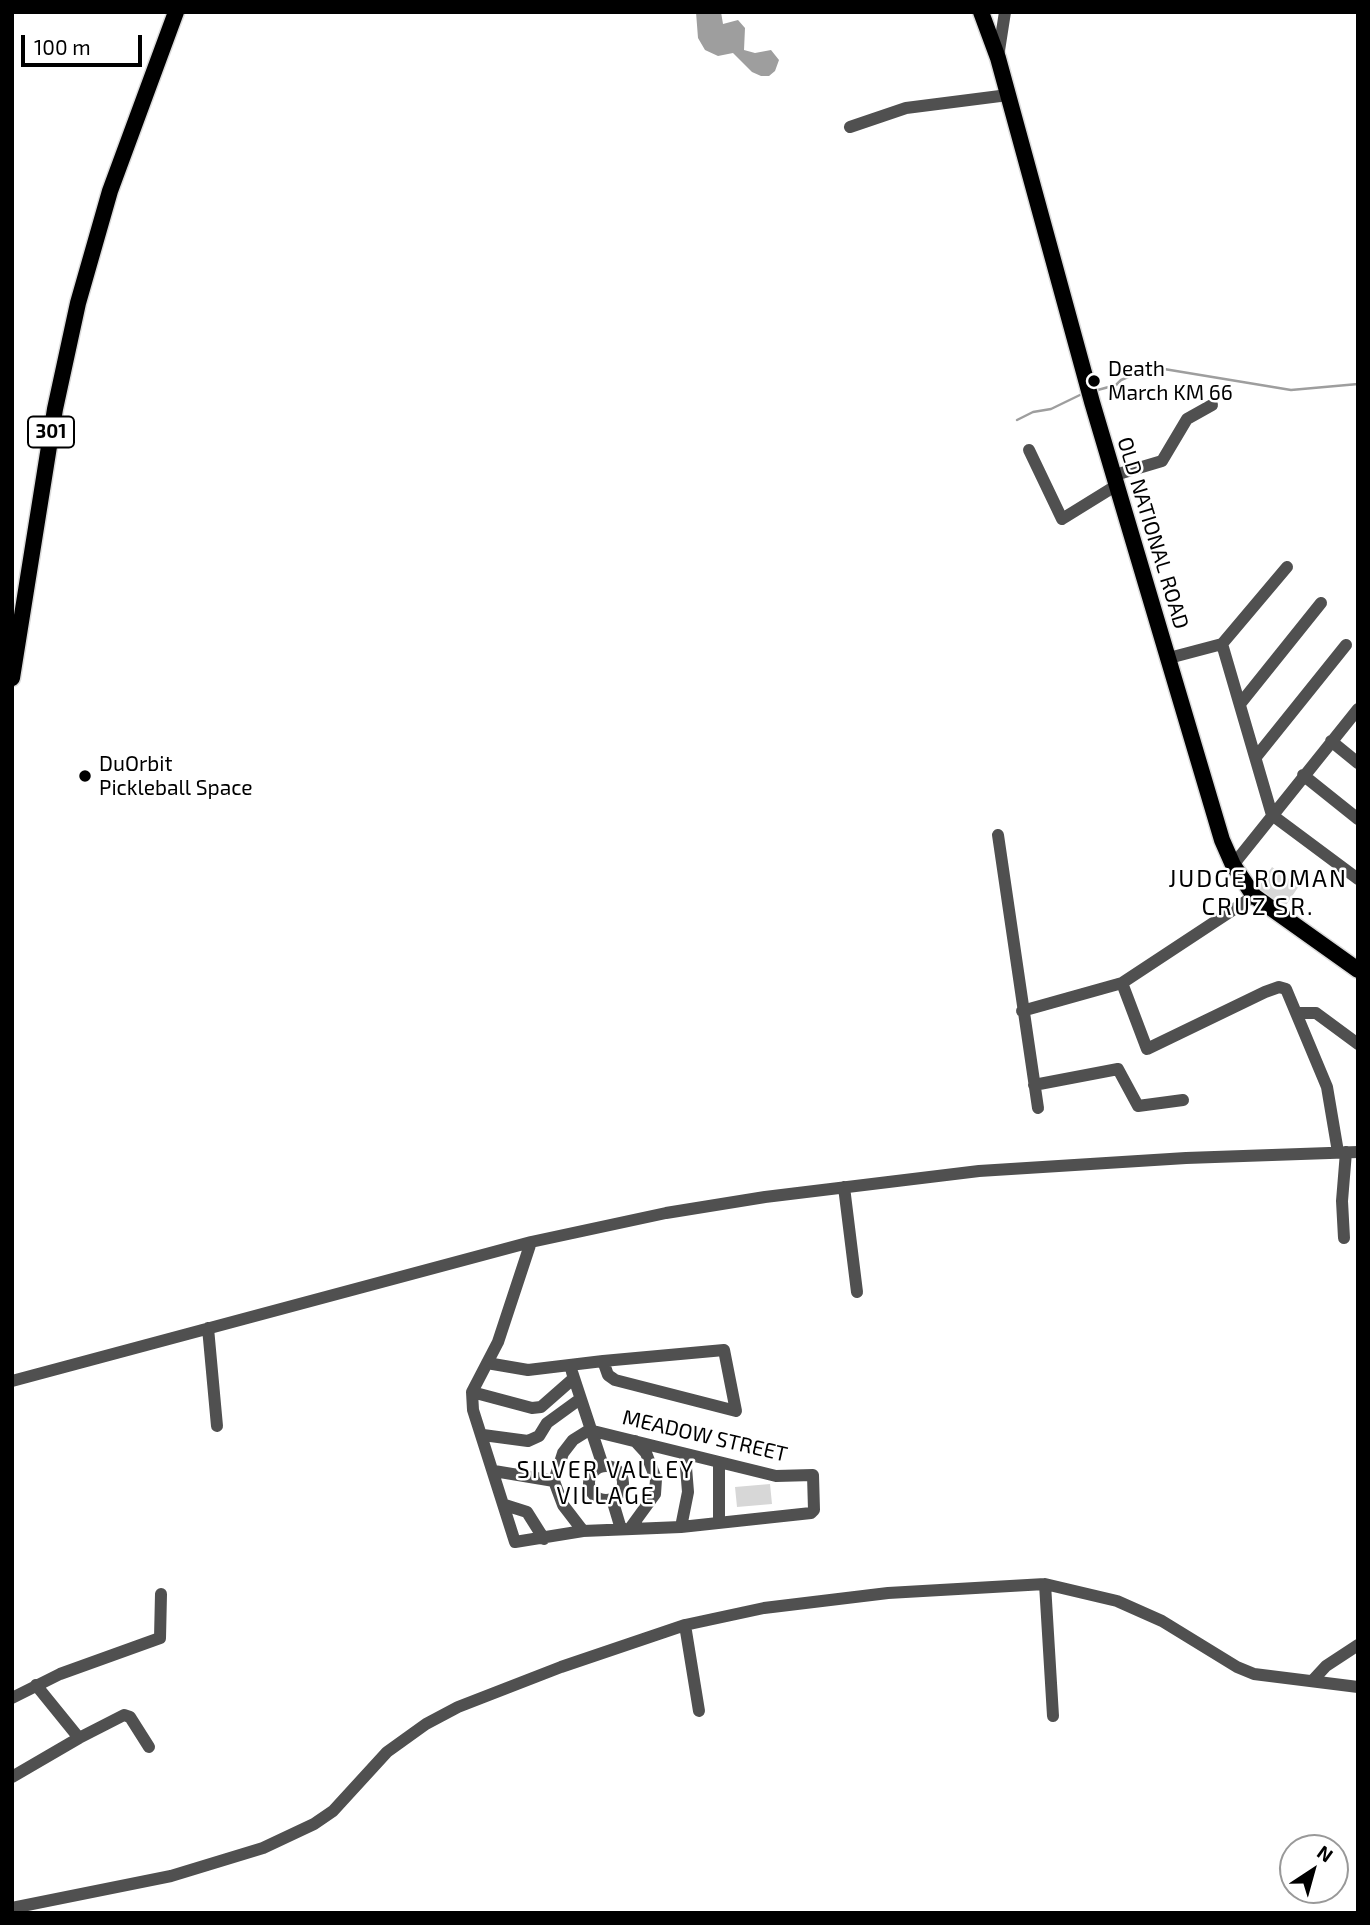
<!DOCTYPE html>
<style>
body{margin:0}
#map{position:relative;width:1370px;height:1925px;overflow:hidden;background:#fff;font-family:"Exo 2",sans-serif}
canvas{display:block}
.frame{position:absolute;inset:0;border:14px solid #000;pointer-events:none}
.north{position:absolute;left:1279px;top:1834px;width:70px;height:70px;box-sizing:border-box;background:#fff;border:2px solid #999;border-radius:50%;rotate:36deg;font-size:19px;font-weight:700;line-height:28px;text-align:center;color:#000}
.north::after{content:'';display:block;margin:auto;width:24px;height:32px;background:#000;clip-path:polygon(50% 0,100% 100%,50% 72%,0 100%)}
.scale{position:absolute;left:21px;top:35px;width:121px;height:32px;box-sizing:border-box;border:4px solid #000;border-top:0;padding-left:9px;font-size:21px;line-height:24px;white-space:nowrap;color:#000;-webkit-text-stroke:5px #fff;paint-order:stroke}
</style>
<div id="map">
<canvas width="1370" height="1925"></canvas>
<div class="frame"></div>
<div class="north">N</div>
<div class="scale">100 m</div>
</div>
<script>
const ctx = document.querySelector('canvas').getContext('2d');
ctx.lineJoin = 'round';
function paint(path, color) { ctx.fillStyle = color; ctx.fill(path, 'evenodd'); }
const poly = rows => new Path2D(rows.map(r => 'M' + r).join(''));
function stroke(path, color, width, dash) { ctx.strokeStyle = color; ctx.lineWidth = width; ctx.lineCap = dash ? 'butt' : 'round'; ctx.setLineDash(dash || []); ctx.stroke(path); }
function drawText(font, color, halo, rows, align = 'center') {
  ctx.font = font + ' "Exo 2",sans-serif'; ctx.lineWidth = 5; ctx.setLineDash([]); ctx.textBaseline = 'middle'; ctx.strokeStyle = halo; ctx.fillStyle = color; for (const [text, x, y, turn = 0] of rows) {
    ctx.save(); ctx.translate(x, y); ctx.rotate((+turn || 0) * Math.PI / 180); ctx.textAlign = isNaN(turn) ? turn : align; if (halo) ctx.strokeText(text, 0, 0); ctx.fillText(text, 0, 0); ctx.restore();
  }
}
paint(poly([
 [1272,867,1299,886,1284,908,1258,888],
 [770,1484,772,1504,737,1507,735,1487]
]), '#d7d7d7');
paint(poly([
 [696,12,721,12,723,24,738,20,745,28,744,50,755,53,771,50,779,60,775,71,769,76,761,76,752,72,733,53,718,56,705,50,698,38]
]), '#9e9e9e');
stroke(poly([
 [1094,391,1116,385,1121,380,1152,367,1291,390,1358,384],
 [1017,420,1033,412,1051,409,1084,393]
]), '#9e9e9e', 2.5);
const major = poly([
 [981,12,998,58,1092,402,1222,840,1233,865,1254,896,1358,970],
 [12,678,55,409,78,303,110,191,176,12]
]);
stroke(major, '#dbdbdb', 19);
stroke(poly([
 [998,57,1005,12],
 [850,127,906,108,1008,95],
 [1029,450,1062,519,1117,485],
 [1115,475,1162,461,1187,419,1212,405],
 [1222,644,1287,567],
 [1169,658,1222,644,1272,815,1358,879],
 [1240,704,1321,603],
 [1331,741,1358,763],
 [1256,757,1346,645],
 [1303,775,1358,819],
 [998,835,1038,1108],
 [1233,865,1358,709],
 [1122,983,1147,1049,1265,992,1279,987,1286,989,1327,1087,1338,1152],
 [1022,1011,1122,983,1254,896],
 [1298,1013,1316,1013,1358,1044],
 [1034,1085,1118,1069,1138,1106,1183,1100],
 [844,1187,857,1292],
 [1344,1238,1342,1201,1346,1152],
 [531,1242,498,1342,472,1392,473,1410,515,1542,583,1531,681,1527,811,1513,814,1510,813,1475,776,1476,589,1430,573,1440,563,1453,554,1481,563,1505,583,1531],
 [208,1328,217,1426],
 [487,1363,528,1370,603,1361,724,1350,736,1411,615,1380,608,1375,603,1361],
 [572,1372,603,1466],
 [12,1381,531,1242,666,1213,765,1197,979,1171,1186,1158,1358,1152],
 [472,1392,532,1408,541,1407,574,1378],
 [483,1435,528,1441,539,1436,547,1423,580,1399],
 [719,1462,719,1523],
 '589 1483a17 17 0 1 1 34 0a17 17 0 1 1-34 0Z',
 [494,1471,554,1481],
 [612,1499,621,1529],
 [505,1505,527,1512,544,1539],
 [631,1527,655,1494,656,1479,646,1453,635,1441],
 [681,1527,688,1492,685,1455],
 [1045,1584,1053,1716],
 [685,1625,699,1711],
 [1314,1679,1326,1666,1358,1645],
 [36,1685,79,1738,124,1715,130,1717,149,1747],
 [12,1698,60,1674,160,1638,161,1594],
 [12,1777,79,1738],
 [12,1908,171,1876,263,1848,314,1824,333,1811,387,1752,426,1724,458,1707,561,1667,685,1625,764,1608,888,1593,1045,1584,1117,1601,1162,1621,1237,1667,1254,1674,1358,1687]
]), '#505050', 12);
stroke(major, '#000', 16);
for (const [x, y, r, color] of [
 [1094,381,7,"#000"],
 [85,776,7,"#000"]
]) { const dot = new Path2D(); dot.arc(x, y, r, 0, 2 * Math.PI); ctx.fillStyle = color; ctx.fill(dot); stroke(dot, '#fff', 2.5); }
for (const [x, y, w] of [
 [51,432,46]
]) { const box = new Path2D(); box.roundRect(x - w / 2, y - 15.5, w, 31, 5); ctx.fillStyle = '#fff'; ctx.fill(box); stroke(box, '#000', 2); }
drawText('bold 19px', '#000', null, [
 ["301",51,432]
]);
drawText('21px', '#000', '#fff', [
 ["Death",1108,369],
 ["March KM 66",1108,393],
 ["DuOrbit",99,764],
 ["Pickleball Space",99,788]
], 'left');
drawText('21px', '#000', '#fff', [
 ["OLD NATIONAL ROAD",1153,533,73],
 ["MEADOW STREET",705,1436,13]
]);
ctx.letterSpacing = '2px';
drawText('23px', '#000', '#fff', [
 ["SILVER VALLEY",606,1470],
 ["VILLAGE",606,1496]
]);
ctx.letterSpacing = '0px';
ctx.letterSpacing = '2px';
drawText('24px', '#000', '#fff', [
 ["JUDGE ROMAN",1258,879],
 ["CRUZ SR.",1258,907]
]);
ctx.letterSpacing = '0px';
</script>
